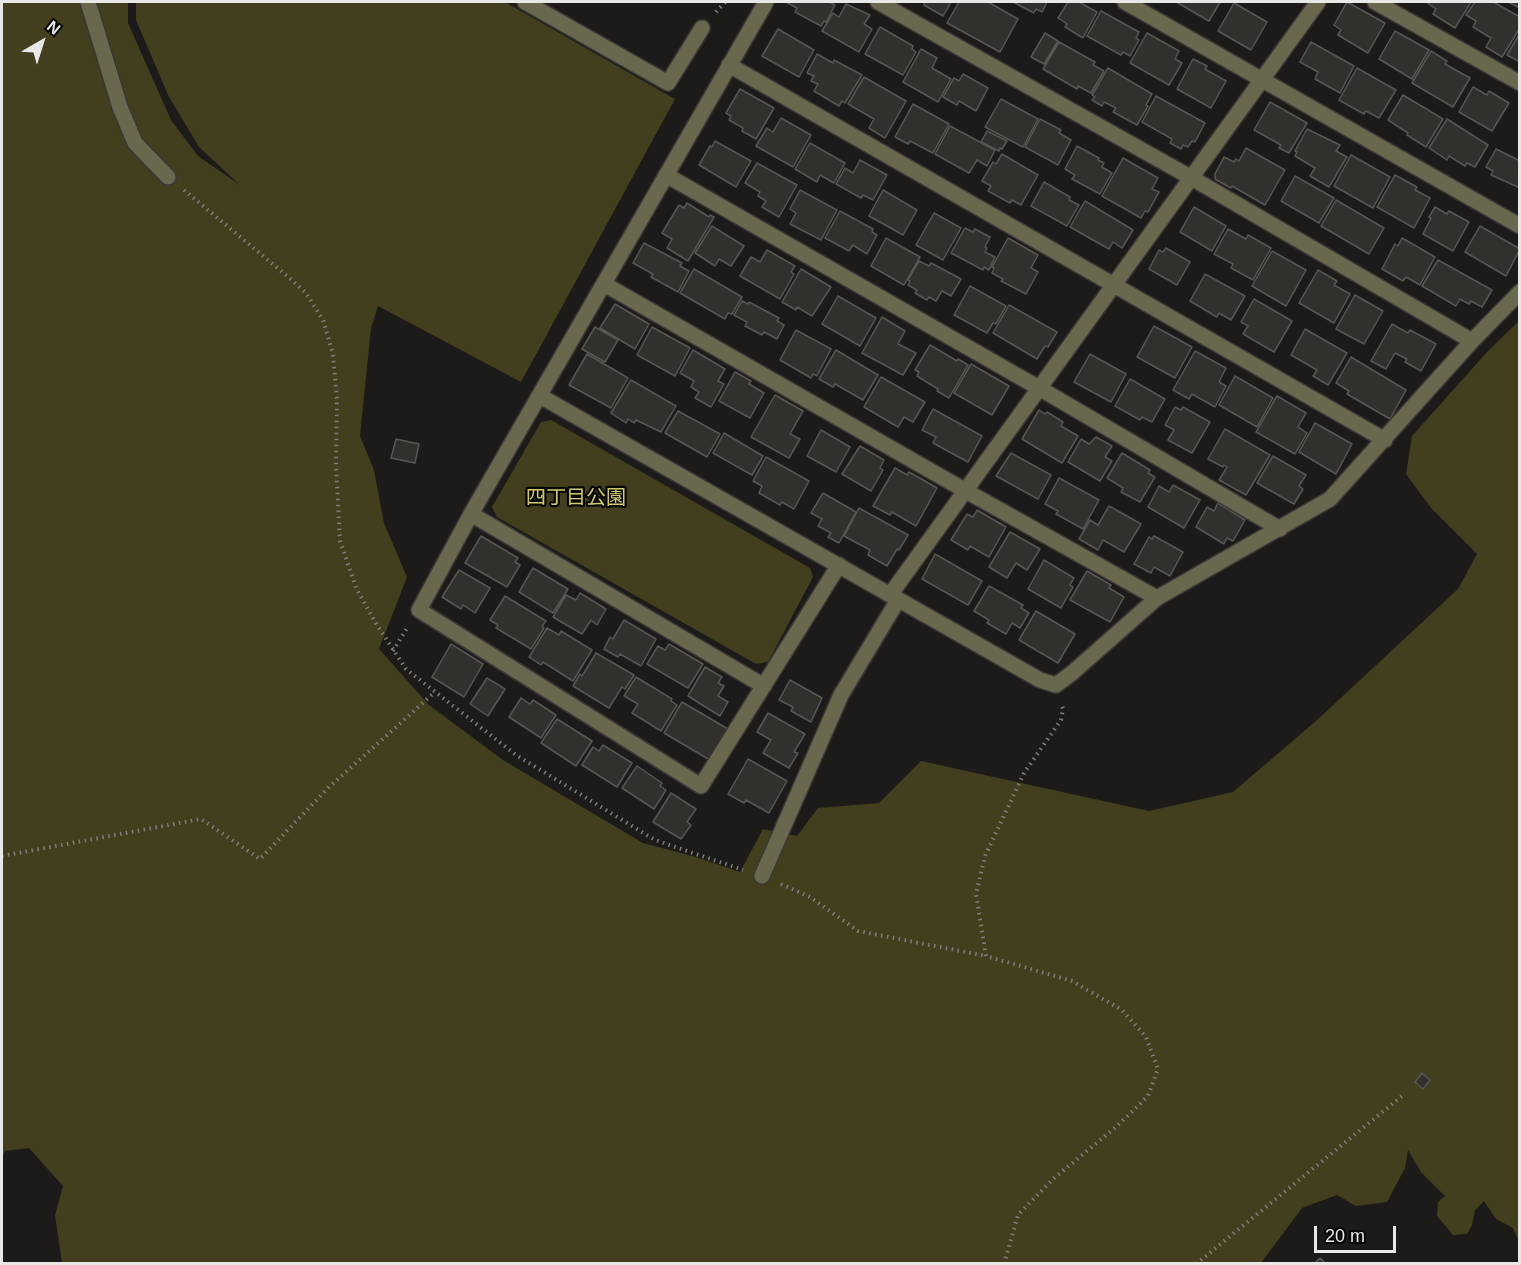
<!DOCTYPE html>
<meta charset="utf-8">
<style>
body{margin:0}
#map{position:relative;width:1521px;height:1265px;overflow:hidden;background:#1c1b19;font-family:Helvetica,sans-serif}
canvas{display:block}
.frame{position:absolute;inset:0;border:3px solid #e8e8e6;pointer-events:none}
.north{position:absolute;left:12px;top:12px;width:60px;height:60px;-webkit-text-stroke:4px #060605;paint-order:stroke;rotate:39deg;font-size:16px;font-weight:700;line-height:24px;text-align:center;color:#e8e8e6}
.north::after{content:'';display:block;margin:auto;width:21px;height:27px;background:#e8e8e6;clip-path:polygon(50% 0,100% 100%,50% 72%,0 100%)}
.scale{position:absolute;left:1314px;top:1226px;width:82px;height:27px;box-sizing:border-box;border:3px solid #e8e8e6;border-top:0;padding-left:8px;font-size:18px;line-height:21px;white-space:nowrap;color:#e8e8e6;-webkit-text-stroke:4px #060605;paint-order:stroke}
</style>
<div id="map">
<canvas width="1521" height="1265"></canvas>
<div class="frame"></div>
<div class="north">N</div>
<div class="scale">20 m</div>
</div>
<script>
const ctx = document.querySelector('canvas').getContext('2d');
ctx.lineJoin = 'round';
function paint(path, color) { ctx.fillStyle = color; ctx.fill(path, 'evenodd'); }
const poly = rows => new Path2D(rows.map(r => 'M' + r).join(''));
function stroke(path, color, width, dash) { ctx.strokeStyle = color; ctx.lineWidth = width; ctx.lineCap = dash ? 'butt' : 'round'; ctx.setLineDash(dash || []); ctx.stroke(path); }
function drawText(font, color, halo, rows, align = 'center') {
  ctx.font = font + ' Helvetica,"Noto Sans JP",sans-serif'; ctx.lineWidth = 4.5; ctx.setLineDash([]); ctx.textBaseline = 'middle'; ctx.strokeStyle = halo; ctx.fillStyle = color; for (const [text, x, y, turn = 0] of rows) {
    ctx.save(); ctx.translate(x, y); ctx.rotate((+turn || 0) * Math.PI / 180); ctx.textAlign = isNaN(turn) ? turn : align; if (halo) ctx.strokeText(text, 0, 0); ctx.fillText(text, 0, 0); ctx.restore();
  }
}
paint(poly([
 [2,2,128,2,128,23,171,120,198,156,240,185,199,147,169,97,136,20,136,2,505,2,675,99,521,382,378,306,371,328,360,436,374,470,384,523,407,577,379,649,429,705,503,760,643,843,696,857,740,872,763,829,797,836,818,808,879,803,921,761,1149,811,1233,792,1316,721,1458,589,1477,554,1431,508,1406,474,1412,436,1487,352,1519,321,1519,1242,1513,1228,1496,1219,1484,1201,1475,1210,1472,1225,1467,1234,1453,1235,1437,1216,1438,1202,1445,1196,1421,1172,1408,1150,1405,1168,1387,1202,1356,1206,1337,1195,1302,1208,1261,1263,62,1263,55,1215,63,1186,29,1148,5,1151,2,1158],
 [551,420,810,568,813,577,768,662,756,664,497,517,492,507,541,422]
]), '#423e1e');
const building = poly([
 [786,2,829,2,835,5,826,22,824,21,821,26,795,12,797,8,786,2],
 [925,2,951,2,943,16,924,5,925,2],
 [959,2,988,2,1018,19,1000,52,947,23,959,2],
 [1013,2,1047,2,1042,12,1036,9,1034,13,1013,2],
 [1068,2,1079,2,1097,12,1083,38,1065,27,1067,24,1058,18,1068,2],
 [1179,2,1220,2,1209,21,1178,3,1179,2],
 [1347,2,1385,23,1368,53,1338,35,1341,30,1334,25,1347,2],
 [1426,2,1471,2,1455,28,1433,14,1436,9,1426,2],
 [1475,2,1493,2,1520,17,1520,28,1502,57,1486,47,1491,38,1473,27,1476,21,1466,15,1475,2],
 [1508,2,1520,2,1520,8,1508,2],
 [1234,3,1267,22,1251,50,1218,31,1234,3],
 [846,4,870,15,864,24,872,29,859,52,822,31,833,13,839,17,846,4],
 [1101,11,1139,32,1136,38,1139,40,1130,56,1123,52,1121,55,1087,36,1101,11],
 [880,27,913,46,912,49,916,52,903,75,865,54,880,27],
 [778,29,814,50,799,77,762,56,778,29],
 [1395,31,1429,50,1412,79,1379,59,1395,31],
 [1045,33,1058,41,1044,64,1031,57,1045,33],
 [1147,33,1179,51,1175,59,1182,63,1169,85,1130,63,1147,33],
 [1520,33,1520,62,1507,55,1520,33],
 [1059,42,1095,62,1093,65,1104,71,1091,93,1078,86,1077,89,1043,69,1059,42],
 [1311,42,1354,66,1340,93,1315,79,1318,72,1300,62,1311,42],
 [921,49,937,58,932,68,951,79,938,102,903,82,921,49],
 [1431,51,1447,61,1445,64,1470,78,1453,107,1412,83,1431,51],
 [817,54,833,63,834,60,862,75,845,103,842,101,839,106,814,91,818,84,811,81,814,76,807,73,817,54],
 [1193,59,1207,66,1205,69,1226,81,1211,108,1177,89,1193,59],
 [1108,68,1152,94,1146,105,1148,106,1137,125,1113,112,1116,108,1104,102,1102,106,1092,100,1095,97,1092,95,1108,68],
 [1357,68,1396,90,1379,118,1366,111,1364,114,1339,100,1357,68],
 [963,74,988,88,976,111,959,101,957,105,943,97,954,78,959,81,963,74],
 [864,77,906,101,885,138,869,128,874,119,848,104,864,77],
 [1473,87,1487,95,1489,91,1509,103,1492,131,1459,112,1473,87],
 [740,89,774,108,756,139,742,131,743,128,729,120,731,116,726,113,740,89],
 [1403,95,1443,119,1426,147,1407,135,1408,133,1388,120,1403,95],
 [1156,96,1205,123,1195,142,1192,141,1188,147,1183,145,1181,149,1170,143,1172,139,1142,122,1156,96],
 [1001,99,1038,119,1023,147,985,127,1001,99],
 [1270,102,1307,123,1289,153,1279,148,1281,145,1254,130,1270,102],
 [913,104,949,124,933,153,910,141,908,144,895,137,913,104],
 [781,118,811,135,793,167,756,146,767,128,773,132,781,118],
 [1040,119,1061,130,1059,133,1071,140,1058,165,1025,147,1040,119],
 [1447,119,1488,145,1475,167,1467,163,1465,166,1449,156,1447,160,1429,148,1447,119],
 [950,126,995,150,987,166,977,160,969,173,935,154,950,126],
 [1307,129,1340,145,1336,151,1347,157,1329,187,1310,176,1315,168,1295,156,1297,152,1295,151,1307,129],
 [987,131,1007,141,1002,149,1000,148,999,151,981,142,987,131],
 [715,141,751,161,736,187,699,165,710,146,712,147,715,141],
 [810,143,845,163,834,183,820,175,817,182,795,169,810,143],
 [1077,146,1099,158,1098,160,1104,163,1102,167,1112,173,1100,194,1072,179,1075,175,1065,169,1077,146],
 [1246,148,1285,170,1265,205,1232,186,1231,188,1215,179,1215,174,1224,157,1234,162,1236,159,1239,161,1246,148],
 [1496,149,1520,161,1520,188,1491,175,1493,171,1486,167,1496,149],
 [1002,154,1038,175,1021,205,1012,200,1010,203,988,191,991,186,982,181,993,162,996,164,1002,154],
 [1351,155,1390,177,1373,208,1334,186,1351,155],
 [1123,158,1158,178,1152,189,1159,192,1148,212,1145,211,1141,218,1102,196,1123,158],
 [860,160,887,175,873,200,863,195,861,198,836,184,845,168,853,173,860,160],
 [757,163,797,185,779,217,762,207,766,201,758,196,760,192,745,183,757,163],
 [1395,175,1417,187,1415,190,1430,198,1414,228,1377,207,1395,175],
 [1295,176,1334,198,1319,223,1281,201,1295,176],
 [1044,182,1070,197,1069,200,1079,205,1067,226,1031,206,1044,182],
 [800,190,837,210,821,240,790,224,796,213,790,209,800,190],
 [883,190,917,210,903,235,869,216,883,190],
 [1336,200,1384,228,1369,254,1321,226,1336,200],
 [1085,201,1133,230,1122,248,1113,242,1109,249,1070,227,1085,201],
 [687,203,709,217,710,215,714,217,688,261,667,248,672,239,662,233,679,205,684,208,687,203],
 [1194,207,1226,226,1212,251,1180,232,1194,207],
 [1435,207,1447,214,1449,211,1469,222,1453,251,1423,234,1431,218,1429,217,1435,207],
 [840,211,873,229,872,232,877,235,867,254,853,245,849,251,825,238,840,211],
 [934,213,961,228,943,260,916,245,934,213],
 [712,226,744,246,731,266,719,259,715,266,695,253,712,226],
 [1480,226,1520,249,1506,276,1465,252,1480,226],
 [965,228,973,232,975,229,990,237,985,247,987,248,985,252,995,257,989,270,984,267,983,270,951,253,965,228],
 [1228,229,1246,239,1248,235,1271,248,1253,280,1231,268,1233,264,1214,254,1228,229],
 [886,238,920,257,904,285,871,266,886,238],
 [1008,238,1038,255,1031,268,1038,272,1026,294,1001,281,1003,279,992,273,994,268,992,267,1008,238],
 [1402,238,1435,257,1420,285,1406,277,1403,281,1382,269,1395,244,1398,246,1402,238],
 [644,243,682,263,680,266,689,271,678,292,651,277,653,274,633,263,644,243],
 [1166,248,1190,262,1177,285,1149,269,1159,250,1163,252,1166,248],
 [767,250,795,266,791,272,794,274,780,299,740,276,751,257,760,262,767,250],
 [1272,251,1306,270,1286,306,1252,286,1272,251],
 [1438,260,1492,290,1482,307,1471,301,1469,304,1460,299,1456,306,1422,286,1438,260],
 [919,261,929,266,931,263,961,279,951,296,942,291,936,301,929,297,927,300,915,293,917,290,908,285,910,281,908,280,919,261],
 [694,269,742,297,732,314,728,313,725,319,680,293,694,269],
 [801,269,831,287,812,316,797,307,796,310,782,302,801,269],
 [1318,270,1337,281,1334,285,1350,294,1334,323,1299,303,1318,270],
 [1205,274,1245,296,1231,320,1219,313,1217,317,1190,301,1205,274],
 [970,286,1006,306,996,324,993,323,987,333,954,315,970,286],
 [1355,295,1383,311,1364,344,1336,329,1355,295],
 [838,296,876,318,860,346,822,324,838,296],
 [1254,299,1292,321,1274,352,1243,334,1248,326,1241,322,1254,299],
 [742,301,748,304,749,302,779,318,777,321,784,325,777,339,764,332,762,335,745,326,747,322,734,315,742,301],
 [615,304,649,324,635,349,600,328,615,304],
 [1009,305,1057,332,1048,347,1045,346,1037,359,993,333,1009,305],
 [882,317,905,331,898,344,916,353,903,375,862,353,882,317],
 [1392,324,1408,333,1410,330,1436,344,1421,371,1405,362,1407,359,1395,353,1386,369,1371,361,1392,324],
 [1154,326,1192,347,1175,378,1137,357,1154,326],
 [595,327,618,340,605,362,582,349,595,327],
 [652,327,690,348,675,376,637,355,652,327],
 [1305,329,1347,353,1328,385,1313,376,1317,370,1291,355,1305,329],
 [796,330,831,349,817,376,813,374,811,378,780,360,796,330],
 [930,345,957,361,958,359,968,365,949,398,937,391,938,389,917,376,919,372,915,370,930,345],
 [693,350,725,369,718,381,724,384,711,407,695,398,699,392,691,387,694,381,680,373,693,350],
 [836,350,878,375,863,400,835,384,833,387,819,379,836,350],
 [1195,351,1226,368,1219,382,1226,386,1215,407,1192,394,1189,399,1173,390,1195,351],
 [587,354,628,378,611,408,569,385,587,354],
 [1090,354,1126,374,1111,402,1074,382,1090,354],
 [1351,357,1406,390,1390,419,1347,394,1349,391,1336,383,1351,357],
 [971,364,1009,386,992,415,954,393,971,364],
 [735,372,751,381,749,384,764,393,750,418,719,401,735,372],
 [1235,376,1273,398,1257,427,1219,405,1235,376],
 [881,377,925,402,913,422,904,417,898,427,864,407,881,377],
 [1130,379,1165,399,1152,422,1142,417,1140,420,1115,406,1130,379],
 [631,380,676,406,661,432,636,420,634,423,628,419,626,423,611,413,631,380],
 [775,395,803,411,790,434,800,439,789,458,751,437,775,395],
 [1277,396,1306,413,1298,427,1307,433,1295,454,1256,432,1277,396],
 [1175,407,1181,410,1183,407,1210,422,1192,453,1168,440,1174,430,1165,425,1175,407],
 [933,409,982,436,968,462,933,443,936,437,922,430,933,409],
 [1039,410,1045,414,1047,412,1063,422,1061,426,1078,436,1062,463,1022,439,1039,410],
 [678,411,720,434,707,457,665,433,678,411],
 [1315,423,1352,444,1336,474,1299,452,1315,423],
 [1225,429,1270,455,1246,495,1219,480,1227,467,1224,465,1223,467,1208,459,1225,429],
 [821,430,850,447,836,472,807,456,821,430],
 [724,433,763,456,752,475,713,453,724,433],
 [1096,437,1112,446,1105,457,1112,461,1100,481,1068,462,1081,439,1089,444,1096,437],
 [396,439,419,444,415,463,391,458,396,439],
 [860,446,884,460,880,468,883,470,871,491,842,474,860,446],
 [1011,453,1051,475,1038,499,996,476,1011,453],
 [1122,453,1150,470,1148,473,1155,477,1140,502,1121,492,1123,488,1107,478,1122,453],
 [1273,456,1306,475,1299,486,1303,489,1294,504,1257,483,1273,456],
 [766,457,809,481,794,509,782,502,780,505,759,493,762,486,753,481,766,457],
 [895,468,907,475,909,472,937,488,916,526,892,512,890,515,873,506,895,468],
 [1059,478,1099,500,1083,529,1056,514,1058,511,1045,504,1059,478],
 [1173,485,1200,500,1184,528,1148,507,1159,486,1169,492,1173,485],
 [823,493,856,512,839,543,828,537,831,533,818,526,822,519,811,513,823,493],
 [1218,503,1245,520,1233,541,1227,538,1224,544,1196,527,1207,507,1214,511,1218,503],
 [1109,506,1141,524,1124,552,1103,540,1098,550,1079,539,1090,520,1098,525,1109,506],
 [859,508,908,535,899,550,897,549,887,566,868,555,870,550,844,536,859,508],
 [977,510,1006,527,989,557,970,546,968,550,951,540,967,514,973,517,977,510],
 [1010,532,1040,549,1027,570,1016,563,1007,578,989,567,1010,532],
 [481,536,518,558,515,562,520,565,507,587,465,563,481,536],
 [1154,536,1183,552,1170,576,1154,567,1151,573,1134,564,1149,537,1152,539,1154,536],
 [935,554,982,581,968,605,922,579,935,554],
 [1044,560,1074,578,1070,585,1073,587,1061,608,1028,589,1044,560],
 [533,568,568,589,553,613,519,592,533,568],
 [459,570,490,588,475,613,463,605,461,609,442,597,459,570],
 [1087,571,1111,585,1109,588,1124,597,1110,622,1070,600,1087,571],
 [989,586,1023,605,1021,608,1029,613,1020,628,1012,623,1006,634,987,623,989,620,974,611,989,586],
 [580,593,606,609,597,625,591,620,582,634,553,617,566,595,576,600,580,593],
 [505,596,546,621,542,626,544,628,531,649,496,628,498,625,490,620,505,596],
 [1036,611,1075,634,1058,663,1019,640,1036,611],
 [624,620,656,639,641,666,620,654,618,657,604,649,610,637,613,639,624,620],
 [547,628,559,635,561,631,592,650,573,681,543,662,541,665,529,657,547,628],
 [451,644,483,664,464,697,432,677,451,644],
 [669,644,703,664,688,688,647,664,658,646,665,650,669,644],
 [596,653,634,675,625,689,622,687,609,708,573,686,580,674,582,676,596,653],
 [705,667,722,677,718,683,724,686,718,696,728,702,720,716,688,696,705,667],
 [636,677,672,699,671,701,677,705,661,731,632,713,638,704,624,696,636,677],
 [487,678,505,689,488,716,470,704,487,678],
 [790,680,822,698,811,722,791,711,793,707,779,700,790,680],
 [521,698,530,704,533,700,556,715,541,738,509,717,521,698],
 [682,702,728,729,710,760,664,733,682,702],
 [768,713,805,734,794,752,798,753,789,768,763,753,771,740,757,732,768,713],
 [557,719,592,741,576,766,541,743,557,719],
 [603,745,632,763,617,787,582,765,593,747,599,751,603,745],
 [748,759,787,781,769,813,746,800,744,803,728,794,748,759],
 [637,766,662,783,660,786,666,790,654,809,622,788,637,766],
 [671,793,696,809,687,822,691,825,681,839,653,822,671,793],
 [1422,1073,1430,1080,1423,1089,1415,1082,1422,1073],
 [1320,1258,1326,1264,1314,1264,1320,1258]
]);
paint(building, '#31302d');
stroke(building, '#575754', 1.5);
const street = poly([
 [88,2,120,107,135,143,168,177],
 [525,2,668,83,702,28],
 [766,2,471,514,419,610,701,786,839,565],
 [878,2,1190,177,1472,341],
 [1125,2,1520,226],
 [1375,2,1520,83],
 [729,65,1385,440],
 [666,175,1039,388,1280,529],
 [604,284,966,491,1157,598],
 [540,396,1040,680,1056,685,1072,673,1157,598,1330,499,1472,341,1520,292],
 [471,514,764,686],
 [890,595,1318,2],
 [762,876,841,695,898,600]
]);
stroke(street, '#393836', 18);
stroke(poly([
 [716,12,725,2],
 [184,190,293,281,306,293,323,320,333,354,337,400,336,465,340,541,357,590,377,625,406,669,516,755,655,840,743,870],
 [393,651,407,628],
 [2,856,201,819,260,859,328,788,435,692],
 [781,884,810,897,858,931,986,956],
 [1004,1264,1018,1215,1053,1179,1116,1127,1148,1096,1158,1069,1146,1037,1122,1010,1072,981,986,956,976,894,985,856,1024,773,1061,720,1063,709,1061,703],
 [1196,1264,1402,1096]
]), '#807f7d', 4, [1.5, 4.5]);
stroke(street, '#6a674f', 15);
drawText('20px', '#d1c76f', '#060605', [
 ["四丁目公園",576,498]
]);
</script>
